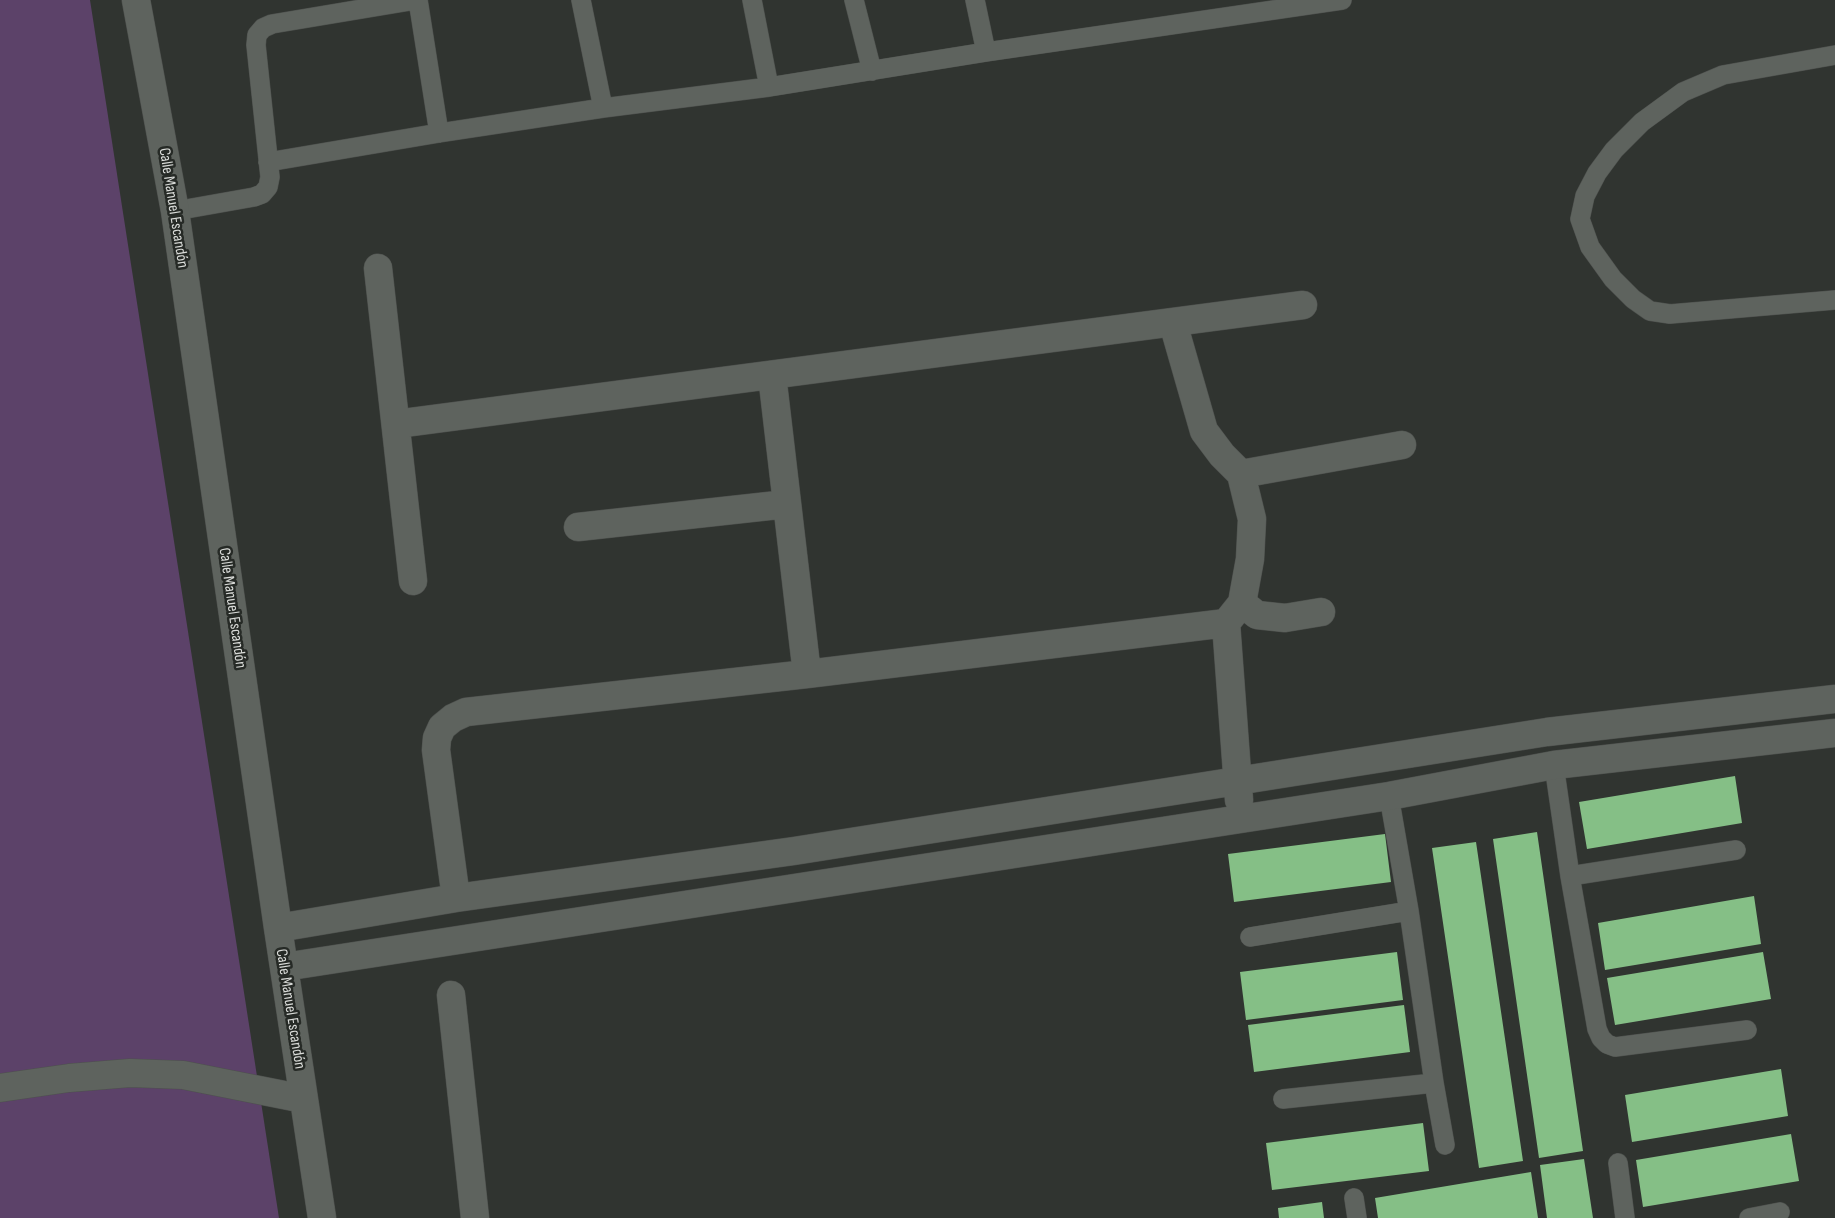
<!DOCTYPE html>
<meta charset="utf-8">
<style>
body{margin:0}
canvas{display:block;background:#303430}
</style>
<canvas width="1835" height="1218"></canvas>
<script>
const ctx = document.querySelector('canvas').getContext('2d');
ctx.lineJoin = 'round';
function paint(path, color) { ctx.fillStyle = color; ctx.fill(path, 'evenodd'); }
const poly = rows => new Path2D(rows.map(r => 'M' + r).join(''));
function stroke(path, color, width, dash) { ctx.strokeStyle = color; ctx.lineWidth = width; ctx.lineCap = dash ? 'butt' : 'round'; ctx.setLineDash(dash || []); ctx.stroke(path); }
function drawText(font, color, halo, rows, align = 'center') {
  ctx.font = font + ' "Sofia Sans Condensed",sans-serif'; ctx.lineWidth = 5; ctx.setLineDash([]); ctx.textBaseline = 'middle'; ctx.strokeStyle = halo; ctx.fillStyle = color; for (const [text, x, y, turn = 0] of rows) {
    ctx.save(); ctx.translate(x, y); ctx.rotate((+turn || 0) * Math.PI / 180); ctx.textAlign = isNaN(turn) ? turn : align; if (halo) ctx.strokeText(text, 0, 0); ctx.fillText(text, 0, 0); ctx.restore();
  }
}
paint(poly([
 [0,0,90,0,279,1218,0,1218]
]), '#5c4269');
paint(poly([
 [1735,776,1742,823,1587,849,1579,802],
 [1537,832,1583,1151,1539,1158,1493,839],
 [1385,834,1391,882,1234,902,1228,854],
 [1476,842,1523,1161,1479,1168,1432,848],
 [1754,896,1761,944,1605,970,1598,923],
 [1397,952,1403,1000,1246,1020,1240,972],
 [1763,952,1771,999,1615,1025,1607,978],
 [1404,1005,1410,1052,1254,1072,1248,1025],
 [1781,1069,1788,1116,1632,1142,1625,1095],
 [1423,1123,1429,1171,1272,1190,1266,1143],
 [1791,1134,1799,1181,1643,1207,1636,1160],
 [1584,1159,1593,1218,1547,1218,1540,1165],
 [1531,1172,1538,1218,1378,1218,1375,1198],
 [1322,1202,1324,1218,1279,1218,1278,1208]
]), '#85bf86');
const lane = poly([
 [418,0,439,133],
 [581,0,603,108],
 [752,0,769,87],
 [854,0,872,71],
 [975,0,986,52],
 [1835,55,1723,75,1683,92,1642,122,1614,150,1597,173,1585,196,1580,219,1590,247,1613,279,1633,299,1650,311,1670,314,1835,300],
 [268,162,439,133,603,108,769,87,986,52,1342,0],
 [175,211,254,197,262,194,268,187,270,177,256,45,257,35,263,28,272,24,416,0],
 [1554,765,1570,876,1597,1029,1601,1038,1607,1044,1615,1047,1747,1030],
 [1570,876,1736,850],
 [1250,937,1409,911],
 [1434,1083,1445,1145],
 [1283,1099,1434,1083,1409,911,1389,796],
 [1618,1163,1625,1218],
 [1354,1198,1357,1218],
 [1749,1218,1780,1212]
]);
const street = poly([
 [136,0,175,211,278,928,322,1218],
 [378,268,413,581],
 [1173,323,1204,431,1222,455,1241,474,1402,445],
 [772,375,807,674],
 [396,424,1303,305],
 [1241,474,1252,519,1250,559,1242,603],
 [578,527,787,504],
 [1226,623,1239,800],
 [456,898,436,750,437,738,442,727,453,718,466,712,807,674,1226,623,1242,603,1257,615,1285,618,1321,612],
 [278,928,456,898,794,851,1547,732,1835,699],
 [284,967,1389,796,1554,765,1835,733],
 [451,995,475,1218],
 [0,1088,69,1078,130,1073,183,1075,304,1099]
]);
stroke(lane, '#4e514e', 20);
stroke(street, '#4e514e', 29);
stroke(lane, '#5e635e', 19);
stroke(street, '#5e635e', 28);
drawText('16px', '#d9dbd8', '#262a26', [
 ["Calle Manuel Escandón",173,208,81],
 ["Calle Manuel Escandón",232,608,82],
 ["Calle Manuel Escandón",290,1009,81]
]);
</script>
